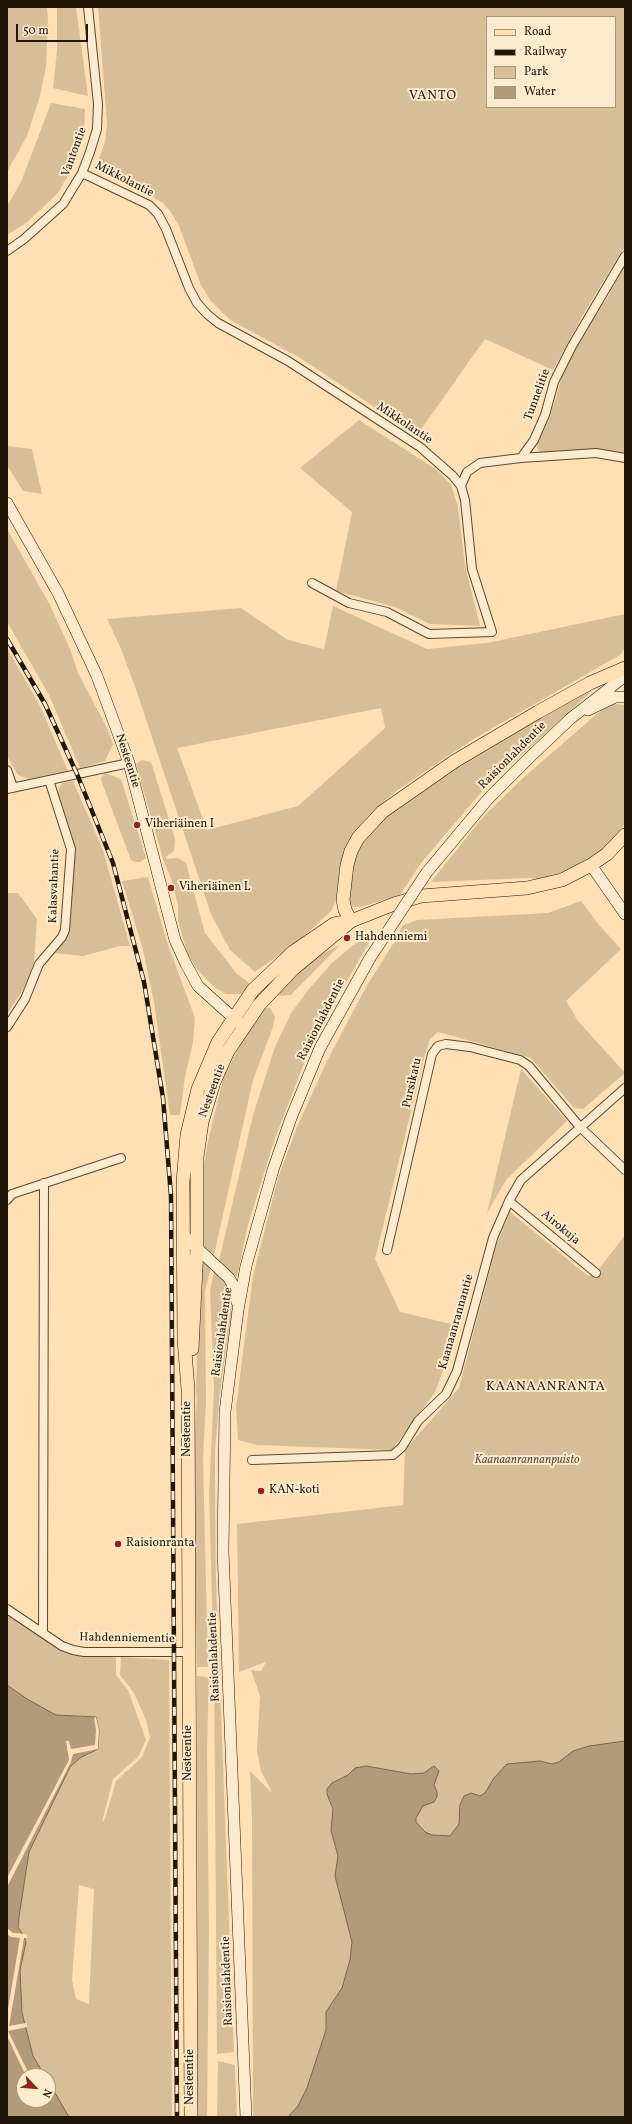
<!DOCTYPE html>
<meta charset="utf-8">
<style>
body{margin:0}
#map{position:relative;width:632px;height:2124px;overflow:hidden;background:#fee0b4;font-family:Vollkorn,serif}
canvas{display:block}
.frame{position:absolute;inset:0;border:8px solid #201608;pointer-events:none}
.legend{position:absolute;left:486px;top:16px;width:130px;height:92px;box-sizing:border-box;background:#feebce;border:1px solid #a5967f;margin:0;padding:5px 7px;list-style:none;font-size:12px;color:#201608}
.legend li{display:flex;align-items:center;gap:8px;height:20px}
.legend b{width:20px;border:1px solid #a5967f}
.north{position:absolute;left:16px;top:2068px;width:40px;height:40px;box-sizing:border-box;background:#feebce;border:1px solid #a5967f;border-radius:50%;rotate:116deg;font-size:11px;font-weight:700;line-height:16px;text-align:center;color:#201608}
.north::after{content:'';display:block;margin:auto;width:14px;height:18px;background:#8f2418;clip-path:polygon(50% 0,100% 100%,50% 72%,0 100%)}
.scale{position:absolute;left:16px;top:24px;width:72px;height:18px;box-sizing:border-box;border:2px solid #201608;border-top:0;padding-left:5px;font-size:12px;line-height:14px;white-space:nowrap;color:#201608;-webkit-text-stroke:3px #feebce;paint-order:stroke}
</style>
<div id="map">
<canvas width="632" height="2124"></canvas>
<div class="frame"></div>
<ul class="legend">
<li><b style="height:5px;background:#fee0b4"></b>Road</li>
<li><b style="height:5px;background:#201608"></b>Railway</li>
<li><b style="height:11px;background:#d8be97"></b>Park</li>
<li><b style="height:11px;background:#b39b7a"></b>Water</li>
</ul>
<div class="north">N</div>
<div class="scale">50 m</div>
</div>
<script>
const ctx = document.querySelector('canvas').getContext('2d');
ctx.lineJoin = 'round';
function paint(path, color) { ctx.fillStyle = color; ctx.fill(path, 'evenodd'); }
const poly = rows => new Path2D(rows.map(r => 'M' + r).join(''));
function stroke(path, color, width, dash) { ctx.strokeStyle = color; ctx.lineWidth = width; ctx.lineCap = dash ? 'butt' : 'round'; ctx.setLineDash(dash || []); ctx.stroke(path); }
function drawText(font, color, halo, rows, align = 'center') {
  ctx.font = font + ' Vollkorn,serif'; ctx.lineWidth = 4; ctx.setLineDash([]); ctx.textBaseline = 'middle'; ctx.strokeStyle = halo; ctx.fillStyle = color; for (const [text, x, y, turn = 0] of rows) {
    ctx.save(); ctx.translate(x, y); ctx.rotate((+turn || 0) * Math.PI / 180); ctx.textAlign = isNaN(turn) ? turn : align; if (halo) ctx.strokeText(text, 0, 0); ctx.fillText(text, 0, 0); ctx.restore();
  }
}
paint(poly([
 [7,7,47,7,48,19,46,67,40,96,27,136,7,172],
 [57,7,76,7,88,96,53,88,57,51],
 [98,7,625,7,625,246,584,313,553,370,485,339,417,435,300,358,230,320,210,300,201,285,179,226,170,211,162,202,95,170,105,142,107,123],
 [487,17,615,17,615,107,487,107],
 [51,103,85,109,84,133,75,164,57,194,26,223,7,235,7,206,21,182],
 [625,263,625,455,600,450,540,453,536,445,548,423,568,357,609,295],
 [359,420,437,470,451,485,458,507,465,565,480,626,430,624,395,607,336,591,352,512,300,468],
 [7,446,32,449,42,494,23,491,7,465],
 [7,529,50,605,70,649,78,673,107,728,113,744,105,761,80,768,49,695,7,622],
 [333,606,427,649,487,643,625,614,625,648,620,655,470,741,395,792,370,814,356,830,347,845,340,866,336,901,331,911,298,942,255,972,230,950,211,914,137,692,121,649,107,619,241,608,288,640,324,649],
 [381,708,385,728,298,806,207,830,177,748],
 [7,648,40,706,68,771,29,779,23,777,18,775,7,756],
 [593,688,592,691,483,790,421,863,400,895,361,907,352,907,350,904,348,895,355,852,379,820,448,771],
 [616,704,625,705,625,823,617,835,602,849,570,870,541,879,529,878,431,882,482,818,523,778,598,713,610,705],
 [142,760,151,762,152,765,175,839,174,851,166,857,166,859,178,858,186,863,205,933,237,974,252,985,241,994,226,994,214,987,195,967,187,952,178,920,178,905,172,881,163,859,136,764],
 [105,773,121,779,146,858,140,862,135,862,131,860,102,783,101,778],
 [73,781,103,850,130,946,120,946,83,956,53,953,64,939,74,854,57,793,62,783],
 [148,877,167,942,195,1018,193,1043,185,1076,180,1115,170,1115,154,1002,142,946,122,881],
 [7,893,18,893,37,919,34,963,24,988,7,1014],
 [581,901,599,925,621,949,566,1001,578,1021,625,1073,583,1109,574,1108,531,1058,438,1032,430,1039,425,1054,375,1259,400,1312,460,1326,435,1392,392,1450,257,1445,238,1440,236,1407,253,1276,278,1178,297,1127,327,1061,366,987,396,939,402,926,417,920,548,913],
 [374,934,332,1007,305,1061,275,1138,247,1228,237,1277,219,1261,253,1115,275,1047,291,1013,309,989,331,964,353,945],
 [340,945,291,995,274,996,316,957],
 [265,1008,270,1008,275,1016,273,1027,253,1080,214,1255,201,1244,204,1164,208,1141,223,1079,247,1031],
 [521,1069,567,1121,506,1180,487,1213],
 [510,1212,588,1276,599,1269,625,1235,625,2117,362,1917,325,2117,253,2117,252,1819,250,1771,273,1794,261,1771,257,1751,260,1696,251,1670,261,1671,266,1662,239,1672,237,1524,403,1505,405,1450,459,1388,496,1246],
 [200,1256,211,1267,205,1291,206,1401,203,1458,208,1667,197,1667,193,1457,197,1400,196,1391],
 [214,1271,225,1280,231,1299,232,1311,220,1391,215,1450,215,1493,216,1580,234,2052,217,2054,214,1670,209,1493,214,1389,210,1291],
 [7,1609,62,1646,116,1652,116,1675,128,1690,146,1740,138,1757,113,1779,102,1822,105,1819,116,1781,142,1757,150,1737,146,1720,134,1693,120,1675,121,1657,169,1660,172,2117,69,2117,48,2081,48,2076,45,2076,33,2056,22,2013,20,1970,26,1942,24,1936,18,1927,29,1852,70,1767,80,1758,89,1755,96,1717,56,1716,27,1699,7,1685],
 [79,1885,94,1889,89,2004,76,1999,72,1980],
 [197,1676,209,1677,207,1749,209,1928,207,2117,198,2117],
 [218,2061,235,2065,237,2117,217,2117]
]), '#d8be97');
const water = poly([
 [7,1685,27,1699,56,1715,96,1717,99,1730,98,1749,80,1758,70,1767,29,1852,19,1917,18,1927,24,1936,26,1942,20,1970,22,2013,33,2056,45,2076,24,2076,24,2100,48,2100,48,2081,69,2117,7,2117,7,1685],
 [625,1741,625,2117,288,2117,298,2106,307,2088,326,2030,326,2012,342,1988,350,1960,352,1942,335,1876,338,1856,331,1830,333,1809,327,1794,327,1789,332,1783,348,1775,355,1768,366,1766,411,1774,424,1773,434,1766,439,1771,434,1785,437,1792,437,1797,434,1802,423,1806,416,1818,416,1822,425,1832,432,1835,450,1836,459,1824,460,1805,464,1796,471,1793,480,1796,485,1793,494,1778,507,1764,540,1761,552,1764,559,1762,573,1751,589,1746,625,1741]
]);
paint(water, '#b39b7a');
stroke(water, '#78664c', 1);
paint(poly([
 [96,1717,99,1730,98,1749,73,1754,71,1762,7,1887,7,1878,69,1760,66,1741,69,1741,71,1749,95,1745,96,1730,94,1718],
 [7,1928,13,1933,26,1934,27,1938,24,1938,9,2026,26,2023,27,2027,8,2031,30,2076,26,2076,7,2036,7,2015,20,1938,11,1937,7,1934]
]), '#fee0b4');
const street = poly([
 [82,173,149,205,158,214,166,229,189,288,197,303,207,314,218,323,288,361,420,447,453,476,461,486,465,500,472,569,492,632,429,634,387,612,349,603,312,583],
 [7,251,24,239,63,204,82,173,90,152,97,129,98,104,88,7],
 [521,458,596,453,625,458],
 [461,486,467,472,480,463,521,458,534,440,545,415,554,382,572,346,625,256],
 [7,770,13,787],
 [7,789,129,763],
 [7,1027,25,999,39,964,62,937,65,930,71,849,49,780],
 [7,1200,12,1194,121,1158],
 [509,1201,596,1273],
 [387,1250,432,1054,438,1046,446,1044,470,1047,520,1060,529,1066,580,1127,625,1170],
 [252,1460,393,1455,402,1447,418,1421,446,1394,457,1371,493,1238,509,1201,521,1180,625,1088],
 [7,1609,62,1646,73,1650,84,1652,188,1652],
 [43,1632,44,1183]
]);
const secondary = poly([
 [7,503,58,593,97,676,129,763,175,940,186,964,198,986,239,1023],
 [588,710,615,697,625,697],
 [591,865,625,914],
 [427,872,488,799,530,757,570,719,625,676],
 [183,1235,229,1278,234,1287,237,1302],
 [246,2117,223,1551,225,1412,238,1310,246,1266,273,1170,291,1118,320,1048,370,958]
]);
const primary = poly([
 [351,921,345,910,343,900,347,865,351,851,358,838,382,812,455,761,538,712,590,683,625,668],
 [192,1349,197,1247,197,1157,202,1122,214,1082,228,1051,259,1005,293,969,351,921],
 [191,2117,188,1389,184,1339,183,1182,187,1135,198,1089,218,1042,253,990,293,952,334,924,351,921,394,904,421,896,527,888,562,880,591,865,607,854,625,835]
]);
stroke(street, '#584833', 10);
stroke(secondary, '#201608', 12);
stroke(primary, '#201608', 14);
stroke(street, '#feebce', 8);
stroke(secondary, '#feebce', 11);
stroke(primary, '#fee0b4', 13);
const rail = poly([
 [7,639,45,704,77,774,113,863,144,982,163,1098,171,1196,177,2117]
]);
stroke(rail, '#201608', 4.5);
stroke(rail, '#feebce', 3, [9]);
const secondaryBridge = poly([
 [370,958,427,872]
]);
stroke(secondaryBridge, '#201608', 12, []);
stroke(secondaryBridge, '#feebce', 11);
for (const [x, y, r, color] of [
 [137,825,4,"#8f2418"],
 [171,888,4,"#8f2418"],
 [347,938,4,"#8f2418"],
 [261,1491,4,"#8f2418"],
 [118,1544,4,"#8f2418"]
]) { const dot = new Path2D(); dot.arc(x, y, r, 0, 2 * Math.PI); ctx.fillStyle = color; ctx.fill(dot); stroke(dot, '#feebce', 1.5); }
drawText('12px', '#201608', '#feebce', [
 ["Vantontie",75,152,-70],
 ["Mikkolantie",124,180,27],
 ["Tunnelitie",538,395,-70],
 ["Mikkolantie",404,424,34],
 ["Raisionlahdentie",513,756,-45],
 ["Nesteentie",127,761,72],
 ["Kalasvahantie",55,886,-88],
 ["Raisionlahdentie",322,1020,-63],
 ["Pursikatu",413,1083,-77],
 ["Nesteentie",213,1091,-70],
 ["Airokuja",560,1228,40],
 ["Kaanaanrannantie",457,1322,-74],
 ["Raisionlahdentie",223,1332,-82],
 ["Nesteentie",188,1429,-90],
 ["Hahdenniementie",127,1639,1],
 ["Raisionlahdentie",215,1657,-92],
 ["Nesteentie",189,1753,-90],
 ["Raisionlahdentie",228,1981,-92],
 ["Nesteentie",191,2077,-90]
]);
drawText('12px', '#201608', '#feebce', [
 ["Viheriäinen I",145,825],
 ["Viheriäinen L",179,888],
 ["Hahdenniemi",355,938],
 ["KAN-koti",269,1491],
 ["Raisionranta",126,1544]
], 'left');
drawText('italic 12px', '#60513a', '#feebce', [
 ["Kaanaanrannanpuisto",527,1461]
]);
ctx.letterSpacing = '1px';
drawText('13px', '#201608', '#feebce', [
 ["VANTO",433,97],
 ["KAANAANRANTA",546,1388]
]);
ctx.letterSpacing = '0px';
</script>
